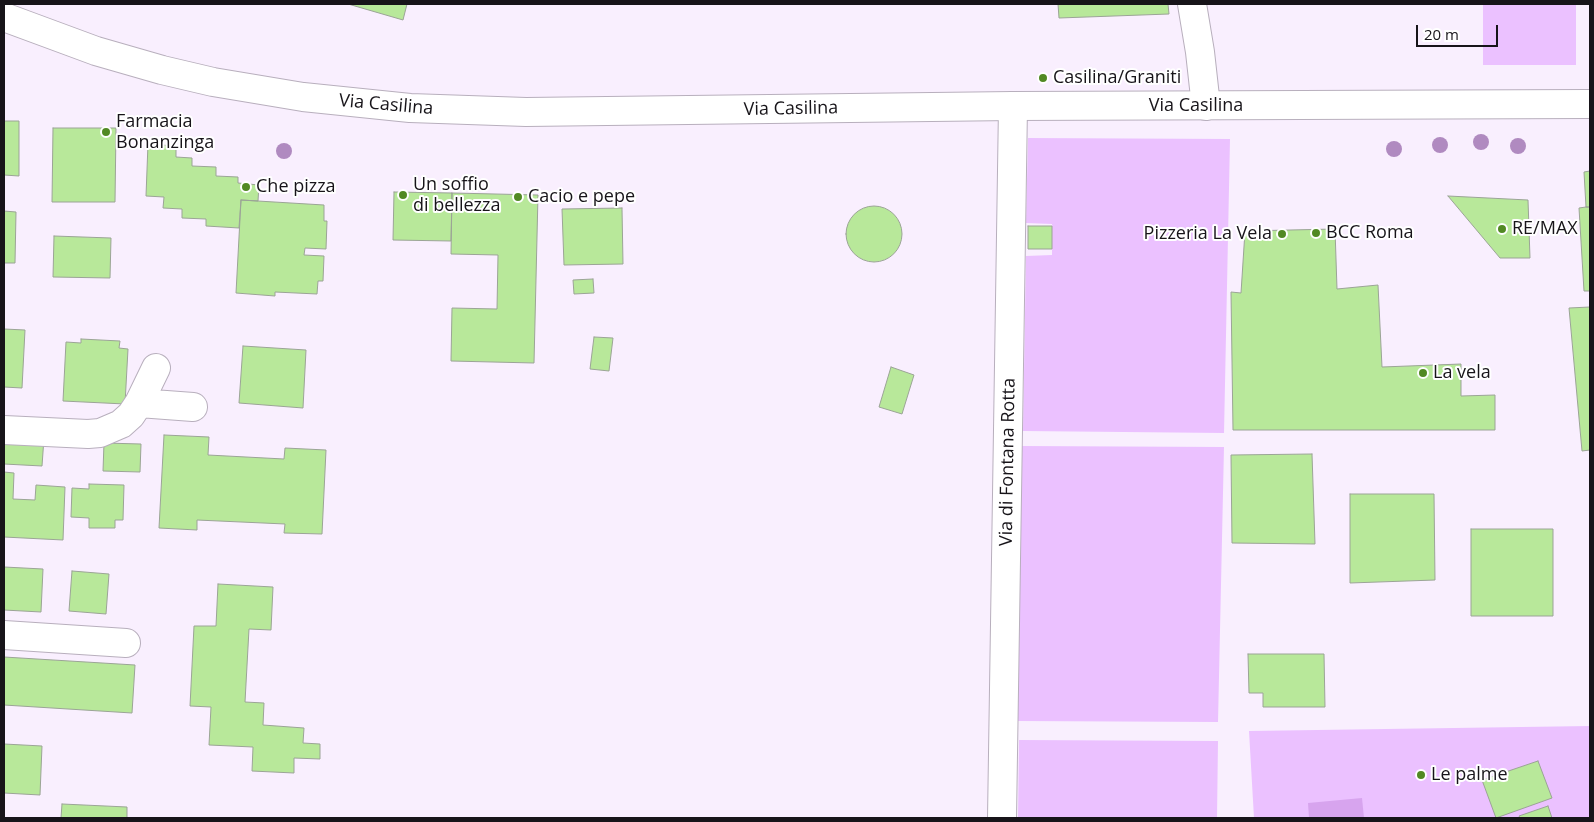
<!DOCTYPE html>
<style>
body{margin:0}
#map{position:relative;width:1594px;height:822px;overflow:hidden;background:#f9effe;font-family:"Open Sans",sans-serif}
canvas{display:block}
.frame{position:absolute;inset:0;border:5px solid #171419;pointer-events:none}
.scale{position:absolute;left:1416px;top:25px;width:82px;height:22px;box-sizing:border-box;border:2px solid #171419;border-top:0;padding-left:6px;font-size:15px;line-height:18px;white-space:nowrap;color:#171419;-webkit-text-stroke:4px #fff;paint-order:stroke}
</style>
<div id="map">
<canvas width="1594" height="822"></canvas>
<div class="frame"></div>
<div class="scale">20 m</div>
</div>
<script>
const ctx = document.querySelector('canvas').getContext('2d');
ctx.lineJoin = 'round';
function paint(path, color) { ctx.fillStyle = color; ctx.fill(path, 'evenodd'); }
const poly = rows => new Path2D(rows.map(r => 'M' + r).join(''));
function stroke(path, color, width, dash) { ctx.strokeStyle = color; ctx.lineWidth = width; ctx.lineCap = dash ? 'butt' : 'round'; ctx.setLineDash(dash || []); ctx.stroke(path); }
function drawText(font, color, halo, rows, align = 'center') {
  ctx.font = font + ' "Open Sans",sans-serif'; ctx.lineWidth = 4; ctx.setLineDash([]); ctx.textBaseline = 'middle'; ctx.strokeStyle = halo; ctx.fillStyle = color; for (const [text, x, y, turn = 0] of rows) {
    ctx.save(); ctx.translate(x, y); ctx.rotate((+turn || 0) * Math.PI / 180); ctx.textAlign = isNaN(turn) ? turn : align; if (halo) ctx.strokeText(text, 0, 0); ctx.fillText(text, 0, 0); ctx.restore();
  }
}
paint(poly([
 [1483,4,1576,4,1576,65,1483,65],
 [1028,138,1230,139,1224,433,1023,431,1026,256,1052,255,1052,224,1026,223],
 [1022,446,1224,447,1218,722,1017,721],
 [1590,726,1590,818,1254,818,1249,731],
 [1019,740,1218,741,1217,818,1018,818]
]), '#ebc1ff');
paint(poly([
 [1362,798,1364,818,1309,818,1308,803]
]), '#d7a4ee');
const building = poly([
 [348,4,407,4,403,20,348,4],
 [1058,4,1168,4,1169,14,1059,18,1058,4],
 [4,121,19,121,19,176,4,175,4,121],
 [53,128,116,128,115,202,52,202,53,128],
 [148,144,176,146,176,157,192,158,192,166,216,167,216,176,238,177,238,183,259,185,258,201,241,200,239,228,206,226,206,219,182,218,182,209,163,208,164,197,146,196,148,144],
 [1590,171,1590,207,1586,207,1584,172,1590,171],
 [394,192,452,193,451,241,393,240,394,192],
 [452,193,538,195,534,363,451,361,452,308,497,309,498,255,451,254,452,193],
 [1448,196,1528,200,1530,258,1500,258,1448,196],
 [241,200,324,205,324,221,327,221,326,249,305,248,304,255,324,256,323,281,318,281,317,294,275,292,275,296,236,293,241,200],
 '846 234a28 28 0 1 1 56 0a28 28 0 1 1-56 0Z',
 [1586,207,1590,207,1590,291,1584,291,1579,208,1586,207],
 [622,208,623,264,564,265,562,209,622,208],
 [4,211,16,212,15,263,4,263,4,211],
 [1028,226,1052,226,1052,249,1028,249,1028,226],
 [1335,229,1337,289,1378,285,1382,367,1461,364,1461,396,1495,395,1495,430,1233,430,1231,292,1241,293,1245,231,1335,229],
 [54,236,111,238,110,278,53,277,54,236],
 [593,279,594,293,574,294,573,280,593,279],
 [1590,307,1590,450,1582,451,1569,308,1590,307],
 [4,329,25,330,22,388,4,387,4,329],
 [594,337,613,338,609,371,590,369,594,337],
 [81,339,120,341,119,348,128,349,125,404,63,401,66,342,81,343,81,339],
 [243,346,306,350,303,408,239,403,243,346],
 [891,367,914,375,902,414,879,407,891,367],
 [164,435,209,437,208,455,284,459,285,448,326,450,322,534,284,533,285,524,197,520,197,530,159,528,164,435],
 [4,436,44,438,42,466,4,464,4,436],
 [104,443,141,444,140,472,103,471,104,443],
 [1312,454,1315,544,1232,543,1231,455,1312,454],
 [4,472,14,473,13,499,35,500,36,485,65,487,63,540,4,537,4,472],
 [89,484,124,485,123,520,115,520,115,528,89,528,89,518,71,517,72,488,89,489,89,484],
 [1350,494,1434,494,1435,580,1350,583,1350,494],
 [1471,529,1553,529,1553,616,1471,616,1471,529],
 [4,567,43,569,41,612,4,610,4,567],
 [72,571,109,574,106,614,69,611,72,571],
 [218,584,273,587,271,630,249,629,245,702,264,703,263,725,304,728,303,743,320,744,320,759,294,758,294,773,252,771,253,747,209,745,211,707,190,706,194,626,216,626,218,584],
 [1248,654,1324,654,1325,707,1263,707,1263,693,1249,693,1248,654],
 [4,657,135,665,132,713,4,705,4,657],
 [4,744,42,746,40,795,4,793,4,744],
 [1538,761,1552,798,1496,818,1482,780,1538,761],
 [62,804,127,807,127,818,61,818,62,804],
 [1548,806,1552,818,1520,818,1519,816,1548,806]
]);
paint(building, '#b8e89a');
stroke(building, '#9ba496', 1);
const minor = poly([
 [1192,4,1200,52,1206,106],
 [156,368,139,403,193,407],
 [4,430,88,434,100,433,121,424,131,415,139,403],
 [4,635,126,643],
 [1002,818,1013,106]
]);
const major = poly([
 [4,17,96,51,162,70,213,82,303,97,410,108,526,112,1013,106,1590,104]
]);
stroke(minor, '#b8afbd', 30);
stroke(major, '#b8afbd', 30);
stroke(minor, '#fff', 28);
stroke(major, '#fff', 28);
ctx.fillStyle = '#b08ac0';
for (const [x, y] of [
 [1481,142],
 [1440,145],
 [1518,146],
 [1394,149],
 [284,151]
]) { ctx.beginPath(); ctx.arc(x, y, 8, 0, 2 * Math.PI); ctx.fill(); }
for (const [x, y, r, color] of [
 [1043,78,5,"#518923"],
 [106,132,5,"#518923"],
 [246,187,5,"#518923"],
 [403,195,5,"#518923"],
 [518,197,5,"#518923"],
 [1502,229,5,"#518923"],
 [1316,233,5,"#518923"],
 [1282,234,5,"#518923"],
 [1423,373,5,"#518923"],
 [1421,775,5,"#518923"]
]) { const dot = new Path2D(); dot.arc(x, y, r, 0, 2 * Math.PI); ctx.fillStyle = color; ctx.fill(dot); stroke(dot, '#fff', 2); }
drawText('18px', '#171419', '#fff', [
 ["Casilina/Graniti",1053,78],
 ["Farmacia",116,122],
 ["Bonanzinga",116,143],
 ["Un soffio",413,185],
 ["di bellezza",413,206],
 ["Che pizza",256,187],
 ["Cacio e pepe",528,197],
 ["RE/MAX",1512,229],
 ["BCC Roma",1326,233],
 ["Pizzeria La Vela",1272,234,"right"],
 ["La vela",1433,373],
 ["Le palme",1431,775]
], 'left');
drawText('18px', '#171419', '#fff', [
 ["Via Casilina",386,105,5],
 ["Via Casilina",1196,106],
 ["Via Casilina",791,109,-1],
 ["Via di Fontana Rotta",1008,462,-89]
]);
</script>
